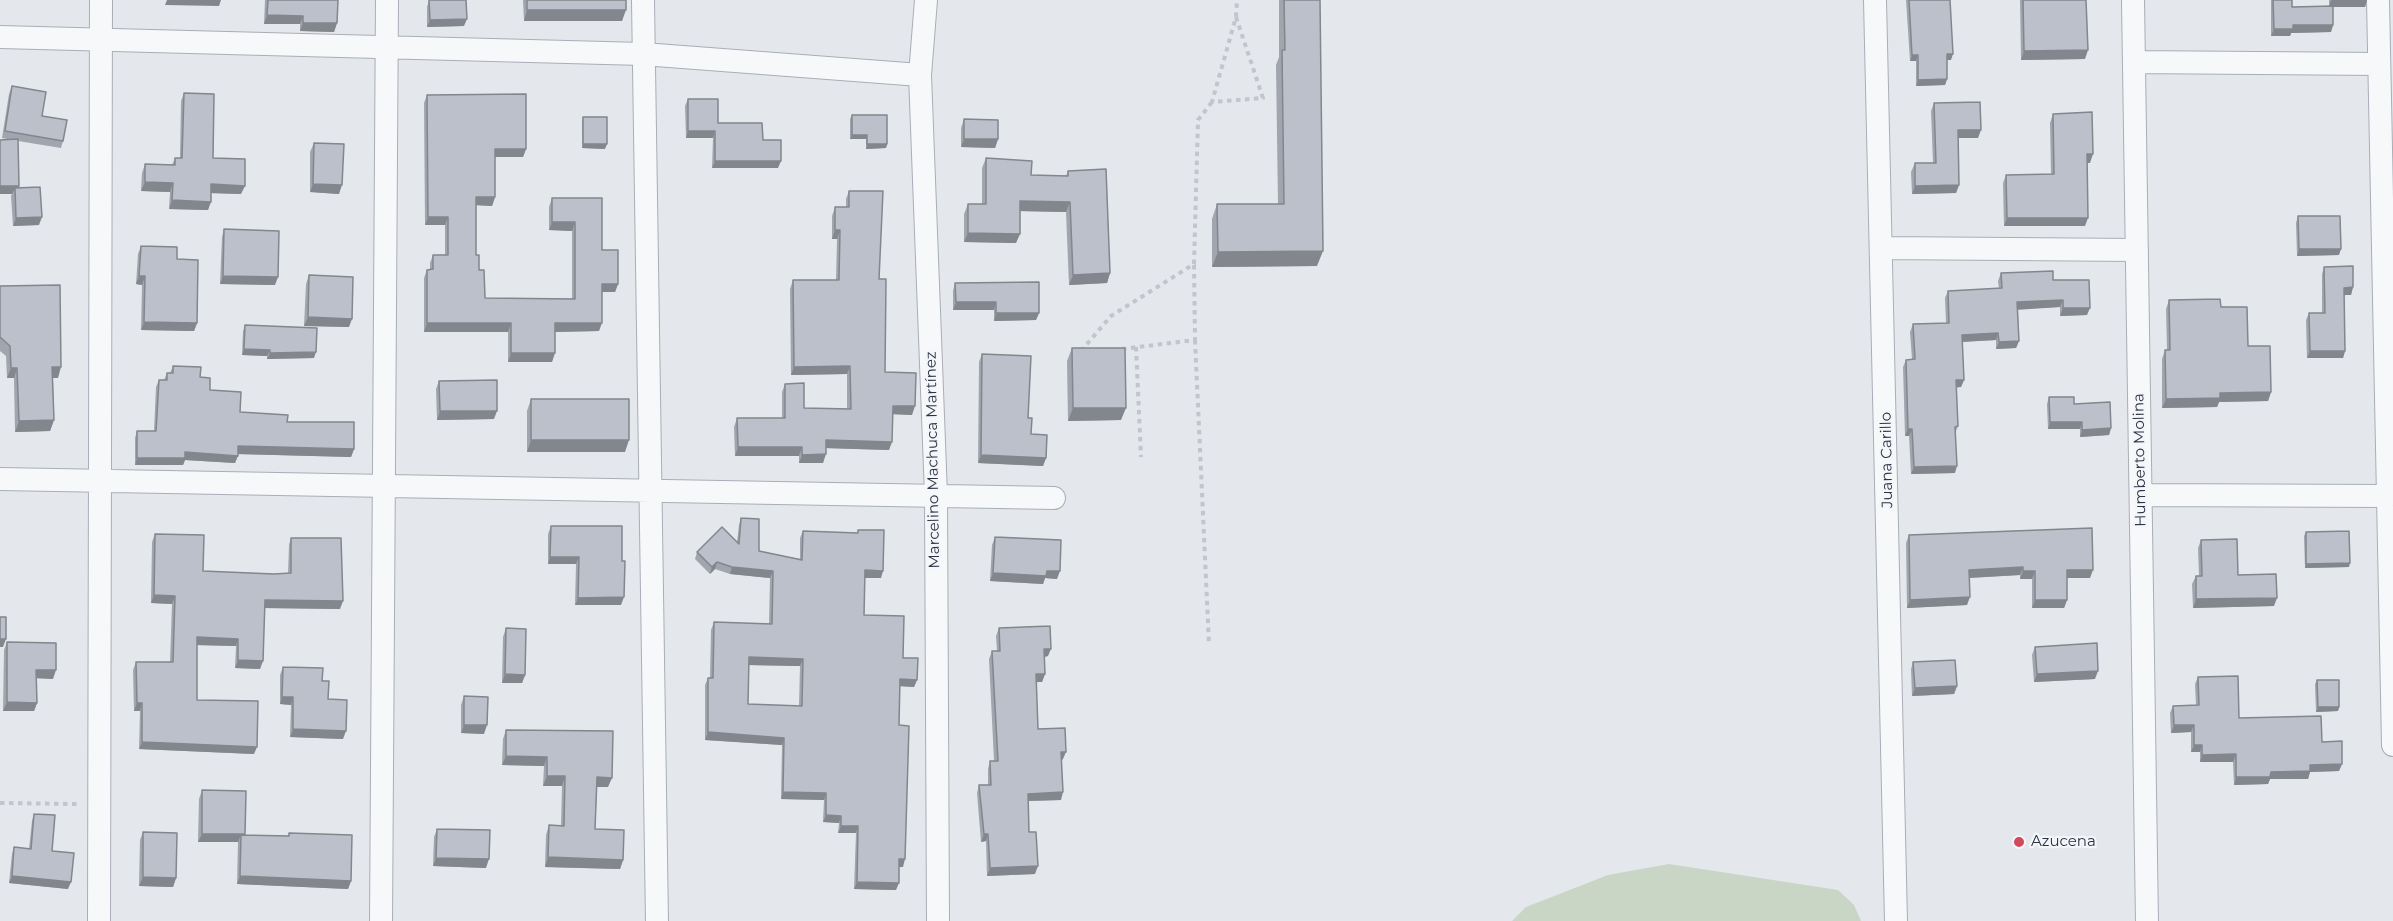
<!DOCTYPE html>
<meta charset="utf-8">
<style>
body{margin:0}
canvas{display:block;background:#e4e7ec}
</style>
<canvas width="2393" height="921"></canvas>
<script>
const ctx = document.querySelector('canvas').getContext('2d');
ctx.lineJoin = 'round';
function paint(path, color) { ctx.fillStyle = color; ctx.fill(path, 'evenodd'); }
const poly = rows => new Path2D(rows.map(r => 'M' + r).join(''));
function stroke(path, color, width, dash) { ctx.strokeStyle = color; ctx.lineWidth = width; ctx.lineCap = dash ? 'butt' : 'round'; ctx.setLineDash(dash || []); ctx.stroke(path); }
function drawText(font, color, halo, rows, align = 'center') {
  ctx.font = font + ' Montserrat,sans-serif'; ctx.lineWidth = 4.5; ctx.setLineDash([]); ctx.textBaseline = 'middle'; ctx.strokeStyle = halo; ctx.fillStyle = color; for (const [text, x, y, turn = 0] of rows) {
    ctx.save(); ctx.translate(x, y); ctx.rotate((+turn || 0) * Math.PI / 180); ctx.textAlign = isNaN(turn) ? turn : align; if (halo) ctx.strokeText(text, 0, 0); ctx.fillText(text, 0, 0); ctx.restore();
  }
}
paint(poly([
 [1669,864,1838,890,1854,905,1861,921,1512,921,1526,907,1608,875]
]), '#c9d6c5');
const minor = poly([
 [643,0,657,921],
 [926,0,920,75,936,495,938,921],
 [1875,0,1896,921],
 [2133,0,2147,921],
 [2378,0,2393,745],
 [0,37,643,54,920,75],
 [2134,62,2379,64],
 [1882,248,2137,250],
 [0,479,1054,498],
 [2141,495,2388,496],
 [99,921,101,0],
 [381,921,387,0]
]);
stroke(minor, '#a9aeb7', 24);
stroke(poly([
 [1236,17,1263,98,1212,102,1236,17,1237,0],
 [1195,340,1209,645],
 [1136,347,1141,457],
 [1122,349,1195,340,1194,264],
 [1081,351,1111,316,1194,264,1198,120,1212,102],
 [0,803,77,804]
]), '#c2c5cb', 4, [4.5, 4.5]);
stroke(minor, '#f7f8fa', 22);
paint(poly([
 [265,0,338,0,337,23,334,32,300,31,300,24,264,24],
 [429,0,464,26,427,27,427,7],
 [523,0,626,0,622,21,524,21],
 [1279,0,1320,0,1317,266,1212,267,1212,219,1217,204,1278,204,1276,65,1279,57],
 [1906,0,1950,0,1951,60,1947,60,1947,79,1945,85,1916,86,1916,61,1910,61],
 [2020,0,2086,0,2085,59,2021,60],
 [2271,0,2292,0,2292,7,2329,6,2329,0,2367,0,2365,7,2333,7,2333,25,2331,32,2291,33,2290,36,2271,36],
 [12,86,42,116,63,141,61,148,18,141,19,186,18,188,39,225,13,226,11,196,12,194,12,140,2,138,9,94],
 [184,93,213,158,241,194,211,193,208,210,169,209,170,192,141,191,142,173,145,164,172,165,175,158,180,158,181,101],
 [427,95,526,149,523,157,495,157,495,197,492,206,476,205,476,255,485,298,572,299,572,231,549,230,549,207,552,198,602,250,618,284,615,292,602,292,599,331,555,332,552,362,508,362,508,332,424,332,424,278,427,270,430,270,430,263,433,255,445,255,445,225,425,225,424,103],
 [688,99,718,123,763,140,778,168,712,168,713,138,686,138,685,106],
 [1934,103,1978,138,1958,138,1959,185,1956,193,1912,194,1911,172,1915,163,1933,163,1931,111],
 [2053,114,2090,163,2087,163,2085,226,2004,226,2003,183,2006,175,2051,174,2050,123],
 [852,115,887,144,886,148,866,149,866,139,850,139,850,119],
 [583,117,605,149,582,148,582,121],
 [964,119,998,139,995,148,961,147,961,128],
 [314,143,339,194,310,192,310,152],
 [986,158,1031,175,1066,176,1068,171,1110,273,1107,283,1069,285,1066,212,1020,211,1016,243,964,242,964,214,968,204,982,204,982,168],
 [849,191,879,279,885,372,912,415,892,414,889,450,826,448,823,463,799,463,799,456,735,456,734,427,737,418,782,418,782,392,785,384,804,408,847,409,847,374,791,375,790,289,793,280,836,280,837,239,832,239,832,216,835,207,846,207,846,199],
 [2298,216,2339,255,2297,256,2296,223],
 [224,229,275,285,220,284,222,237],
 [141,246,197,323,194,331,141,330,142,285,136,284,138,254],
 [2324,267,2353,287,2351,295,2344,295,2345,351,2343,358,2307,358,2306,320,2309,313,2322,313,2322,274],
 [2001,273,2053,280,2087,315,2060,316,2060,307,2018,309,2019,341,2016,348,1996,349,1996,340,1962,342,1964,380,1961,387,1956,387,1958,426,1955,434,1955,473,1911,474,1909,436,1905,436,1903,367,1906,360,1912,359,1910,332,1913,324,1946,323,1945,298,1948,291,1999,289,1998,281],
 [309,275,349,327,304,326,306,284],
 [955,283,1039,313,1036,320,994,321,994,310,953,310,953,291],
 [0,286,58,378,53,378,54,420,50,431,15,432,14,378,7,378,6,356,0,351],
 [2169,300,2221,307,2248,346,2271,392,2268,401,2219,402,2217,407,2162,408,2162,359,2165,350,2167,350,2166,309],
 [245,325,314,358,267,359,267,356,242,355,243,331],
 [1072,348,1121,420,1068,421,1067,361],
 [982,354,1028,418,1031,434,1046,458,1043,466,978,463,979,362],
 [173,366,200,377,210,390,240,412,287,422,354,449,351,457,238,454,235,463,185,460,183,465,135,465,135,438,137,431,154,431,156,387,159,380,164,380,167,373,170,373],
 [439,381,494,419,437,420,436,389],
 [2049,397,2074,404,2111,428,2109,435,2080,437,2080,429,2048,429,2047,404],
 [531,399,625,452,527,452,527,411],
 [741,518,759,551,800,559,800,538,803,531,857,533,858,530,881,578,865,578,864,615,903,658,917,680,914,687,900,686,899,725,903,867,899,867,896,890,854,889,856,833,838,833,839,823,823,822,824,800,781,799,782,745,705,740,705,685,708,678,710,678,711,630,714,622,769,624,770,578,730,574,715,569,710,574,695,559,697,552,737,542,739,525],
 [749,665,800,666,799,706,748,704],
 [551,526,621,605,575,605,576,564,548,564,548,534],
 [2306,532,2349,567,2305,568,2304,536],
 [155,534,203,571,274,574,288,574,289,545,291,538,340,609,265,608,260,669,235,668,236,646,197,645,197,700,254,754,139,749,140,711,134,711,133,670,136,662,170,662,172,604,151,603,152,542],
 [1909,535,2090,578,2067,578,2067,600,2064,608,2032,608,2032,579,2020,579,2020,575,1970,578,1967,605,1907,608,1906,543],
 [995,537,1057,579,1045,578,1043,584,990,581,992,545],
 [2201,540,2238,575,2274,606,2193,608,2192,584,2196,576,2199,576,2198,548],
 [506,628,525,675,522,683,502,683,503,637],
 [999,628,1048,656,1045,657,1045,674,1042,682,1036,682,1038,729,1063,759,1062,760,1061,800,1028,801,1029,832,1035,874,987,876,986,841,981,842,977,793,979,785,988,785,988,769,990,761,994,761,989,659,992,651,997,651,996,636],
 [7,642,53,679,36,678,37,703,34,711,3,711,4,650],
 [2035,647,2095,679,2034,682,2032,655],
 [1913,662,1957,686,1954,694,1912,696,1911,669],
 [283,667,322,681,343,739,290,737,291,705,280,704,280,675],
 [2198,677,2239,718,2322,742,2342,764,2339,771,2310,772,2308,779,2270,779,2268,784,2234,785,2233,762,2200,762,2200,752,2191,752,2191,732,2171,733,2170,713,2173,706,2196,705,2195,684],
 [2317,680,2339,707,2338,711,2316,712,2315,684],
 [464,696,484,734,461,733,461,705],
 [506,730,608,787,597,787,595,829,623,860,620,869,545,867,546,835,549,825,561,826,562,786,543,786,544,766,502,765,503,739],
 [202,790,245,834,245,835,288,836,289,833,351,881,348,889,237,884,238,842,198,842,199,799],
 [34,814,52,851,68,889,9,883,12,854,14,847,29,849,32,821],
 [437,829,486,868,433,866,434,837],
 [143,832,176,878,173,887,139,886,140,840]
]), '#a1a5ae');
paint(poly([
 [167,0,221,0,219,6,165,5],
 [2331,0,2367,0,2365,7,2329,7],
 [527,10,626,10,622,21,524,21],
 [267,15,303,16,300,24,264,24],
 [467,19,464,26,427,27,430,20],
 [303,23,337,23,334,32,300,31],
 [2293,25,2333,25,2331,32,2291,33,2290,36,2271,36,2274,29],
 [2088,50,2085,59,2021,60,2024,51],
 [1947,54,1953,54,1951,60,1944,60],
 [1912,55,1918,55,1916,61,1910,61],
 [1947,79,1945,85,1916,86,1918,80],
 [1958,130,1981,130,1978,138,1955,138],
 [688,131,715,131,713,138,686,138],
 [852,135,867,135,866,139,850,139],
 [964,139,998,139,995,148,961,147],
 [583,144,607,144,605,149,582,148],
 [867,144,887,144,886,148,866,149],
 [495,149,526,149,523,157,492,157],
 [2087,154,2093,154,2090,163,2084,163],
 [715,161,781,161,778,168,712,168],
 [145,182,173,183,170,192,141,191],
 [211,184,245,186,241,194,208,193],
 [313,184,342,185,339,194,310,192],
 [1959,185,1956,193,1912,194,1915,186],
 [0,186,19,186,16,194,15,188,12,194,0,194],
 [476,197,495,197,492,206,473,205],
 [172,200,211,202,208,210,169,209],
 [1020,201,1070,202,1066,212,1017,211],
 [42,217,39,225,13,226,16,218],
 [428,217,448,217,445,225,425,225],
 [2007,218,2088,218,2085,226,2004,226],
 [552,222,575,222,572,231,549,230],
 [835,230,840,230,837,239,832,239],
 [968,233,1020,234,1016,243,964,242],
 [2299,249,2341,249,2339,255,2297,256],
 [1323,251,1317,266,1212,267,1218,252],
 [1110,273,1107,283,1069,285,1073,275],
 [139,276,145,276,142,285,136,284],
 [223,276,278,277,275,285,220,284],
 [602,284,618,284,615,292,599,292],
 [2353,287,2351,295,2341,295,2344,288],
 [2063,300,2060,307,2015,310,2017,302],
 [956,302,996,302,994,310,953,310],
 [2063,308,2090,308,2087,315,2060,316],
 [996,313,1039,313,1036,320,994,321],
 [308,317,352,319,349,327,304,326],
 [144,322,197,323,194,331,141,330],
 [427,323,511,323,508,332,424,332],
 [555,323,602,323,599,331,552,332],
 [1998,333,1996,340,1959,342,1962,335],
 [2019,341,2016,348,1996,349,1999,342],
 [244,349,270,350,267,356,242,355],
 [2310,351,2345,351,2343,358,2307,358],
 [316,352,314,358,267,359,270,353],
 [511,353,555,353,552,362,508,362],
 [850,366,847,374,791,375,794,367],
 [52,367,61,367,58,378,48,378],
 [11,368,17,368,14,378,7,378],
 [1956,380,1964,380,1961,387,1953,388],
 [2271,392,2268,401,2219,402,2217,407,2162,408,2166,399,2220,393],
 [893,406,915,406,912,415,889,414],
 [1073,408,1126,408,1121,420,1068,421],
 [440,411,497,411,494,419,437,420],
 [54,420,50,431,15,432,19,421],
 [2050,422,2082,422,2080,429,2048,429],
 [2111,428,2109,435,2080,437,2082,430],
 [1908,429,1912,429,1909,436,1905,436],
 [531,440,629,440,625,452,527,452],
 [826,440,892,442,889,450,823,448],
 [238,446,354,449,351,457,236,454],
 [738,447,802,447,799,456,735,456],
 [185,452,238,456,235,463,185,460,183,465,135,465,137,458],
 [826,454,823,463,799,463,802,455],
 [981,455,1046,458,1043,466,978,463],
 [1957,466,1955,473,1911,474,1914,467],
 [550,557,579,557,576,564,548,564],
 [717,562,715,569,710,574,712,567],
 [2350,563,2349,567,2305,568,2306,564],
 [732,567,773,571,770,578,730,574],
 [2023,567,2020,575,1966,578,1969,570],
 [865,570,883,571,881,578,863,578],
 [2067,570,2093,570,2090,578,2064,578],
 [1047,571,1060,571,1057,579,1045,578,1043,584,990,581,993,573],
 [2023,571,2035,571,2032,579,2020,579],
 [154,595,175,596,172,604,151,603],
 [624,597,621,605,575,605,578,598],
 [1970,597,1967,605,1907,608,1910,600],
 [2277,598,2274,606,2193,608,2196,599],
 [265,600,343,601,340,609,263,608],
 [2035,600,2067,600,2064,608,2032,608],
 [197,637,238,639,236,646,194,645],
 [0,639,6,639,3,647,0,647],
 [1044,649,1051,649,1048,656,1042,657],
 [749,657,803,659,800,666,746,665],
 [238,660,263,661,260,669,235,668],
 [36,670,56,670,53,679,33,678],
 [2098,671,2095,679,2034,682,2037,674],
 [505,674,525,675,522,683,502,683],
 [1036,674,1045,674,1042,682,1033,682],
 [900,679,917,680,914,687,897,686],
 [1957,686,1954,694,1912,696,1915,688],
 [282,697,293,697,291,705,280,704],
 [7,702,37,703,34,711,3,711],
 [137,703,142,703,140,711,134,711],
 [2318,707,2339,707,2338,711,2316,712],
 [464,725,487,725,484,734,461,733],
 [2174,725,2194,725,2191,732,2171,733],
 [293,729,346,731,343,739,290,737],
 [708,732,784,738,782,745,705,740],
 [142,742,257,747,254,754,139,749],
 [2194,745,2202,745,2200,752,2191,752],
 [1061,752,1066,752,1063,759,1059,760],
 [2236,754,2233,762,2200,762,2202,755],
 [506,756,547,757,544,766,502,765],
 [2342,764,2339,771,2310,772,2308,779,2270,779,2268,784,2234,785,2236,777,2310,765],
 [547,776,565,776,562,786,543,786],
 [597,777,612,778,608,787,593,787],
 [783,792,826,793,824,800,781,799],
 [1063,792,1061,800,1025,801,1028,794],
 [826,815,841,816,839,823,823,822],
 [841,826,858,826,856,833,838,833],
 [202,834,245,834,242,843,241,835,238,842,198,842],
 [984,834,988,834,986,841,981,842],
 [548,857,623,860,620,869,545,867],
 [436,858,489,859,486,868,433,866],
 [899,859,905,859,903,867,896,867],
 [1038,866,1035,874,987,876,990,868],
 [12,876,71,882,68,889,9,883],
 [240,876,351,881,348,889,237,884],
 [143,877,176,878,173,887,139,886],
 [857,882,899,883,896,890,854,889]
]), '#83868d');
const building = poly([
 [268,0,338,0,337,23,303,23,303,16,267,15,268,0],
 [429,0,466,0,467,19,430,20,429,0],
 [527,0,626,0,626,10,527,10,527,0],
 [1284,0,1320,0,1323,251,1218,252,1217,204,1284,204,1282,50,1285,50,1284,0],
 [1909,0,1950,0,1953,54,1947,54,1947,79,1918,80,1918,55,1912,55,1909,0],
 [2023,0,2086,0,2088,50,2024,51,2023,0],
 [2273,0,2292,0,2292,7,2333,6,2333,25,2293,25,2293,29,2274,29,2273,0],
 [12,86,46,92,42,116,67,120,63,141,5,131,12,86],
 [184,93,214,94,213,158,245,159,245,186,211,184,211,202,172,200,173,183,145,182,145,164,175,165,175,158,182,158,184,93],
 [526,94,526,149,495,149,495,197,476,197,476,255,479,255,479,270,484,270,485,298,575,299,575,222,552,222,552,198,602,198,602,250,618,250,618,284,602,284,602,323,555,323,555,353,511,353,511,323,427,323,427,270,433,269,433,255,448,255,448,217,428,217,427,95,526,94],
 [688,99,718,99,718,123,762,123,763,140,781,140,781,161,715,161,715,131,688,131,688,99],
 [1980,102,1981,130,1958,130,1959,185,1915,186,1915,163,1936,163,1934,103,1980,102],
 [2092,112,2093,154,2087,154,2088,218,2007,218,2006,175,2054,174,2053,114,2092,112],
 [852,115,887,115,887,144,867,144,867,135,852,135,852,115],
 [583,117,607,117,607,144,583,144,583,117],
 [964,119,998,120,998,139,964,139,964,119],
 [18,139,19,186,0,186,0,140,18,139],
 [314,143,344,144,342,185,313,184,314,143],
 [986,158,1032,161,1031,175,1068,176,1068,171,1106,169,1110,273,1073,275,1070,202,1020,201,1020,234,968,233,968,204,986,204,986,158],
 [40,187,42,217,16,218,15,188,40,187],
 [849,191,883,191,879,279,886,279,885,372,916,373,915,406,893,406,892,442,826,440,826,454,802,455,802,447,738,447,737,418,785,418,785,384,804,383,804,408,851,409,850,366,794,367,793,280,839,280,840,230,835,230,835,207,849,207,849,191],
 [2298,216,2340,216,2341,249,2299,249,2298,216],
 [224,229,279,231,278,277,223,276,224,229],
 [141,246,177,247,177,259,198,260,197,323,144,322,145,276,139,276,141,246],
 [2353,266,2353,287,2344,288,2345,351,2310,351,2309,313,2325,313,2324,267,2353,266],
 [2053,271,2053,280,2089,280,2090,308,2063,308,2063,300,2017,302,2019,341,1999,342,1998,333,1962,335,1964,380,1956,380,1958,426,1955,427,1957,466,1914,467,1912,429,1908,429,1906,360,1915,359,1913,324,1949,323,1948,291,2002,288,2001,273,2053,271],
 [309,275,353,277,352,319,308,317,309,275],
 [1039,282,1039,313,996,313,996,302,956,302,955,283,1039,282],
 [60,285,61,367,52,367,54,420,19,421,17,368,11,368,10,346,0,337,0,286,60,285],
 [2220,299,2221,307,2247,307,2248,346,2270,346,2271,392,2220,393,2220,398,2166,399,2165,350,2170,350,2169,300,2220,299],
 [245,325,317,328,316,352,270,353,270,350,244,349,245,325],
 [1072,348,1125,348,1126,408,1073,408,1072,348],
 [982,354,1031,356,1028,418,1032,418,1031,434,1047,435,1046,458,981,455,982,354],
 [173,366,201,367,200,377,210,378,210,390,241,392,240,412,288,415,287,422,354,422,354,449,238,446,238,456,185,452,185,458,137,458,137,431,156,431,159,380,167,380,167,373,173,373,173,366],
 [497,380,497,411,440,411,439,381,497,380],
 [2049,397,2074,397,2074,404,2110,402,2111,428,2082,430,2082,422,2050,422,2049,397],
 [531,399,629,399,629,440,531,440,531,399],
 [741,518,759,519,759,551,802,560,803,531,858,533,858,530,884,530,883,571,865,570,864,615,904,616,903,658,918,658,917,680,900,679,899,725,909,726,905,859,899,859,899,883,857,882,858,826,841,826,841,816,826,815,826,793,783,792,784,738,708,732,708,678,713,678,714,622,772,624,773,571,732,567,717,562,712,567,697,552,722,527,739,544,741,518],
 [749,657,803,659,802,706,748,704,749,657],
 [551,526,622,526,622,561,625,561,624,597,578,598,579,557,550,557,551,526],
 [2092,528,2093,570,2067,570,2067,600,2035,600,2035,571,2023,571,2023,567,1969,570,1970,597,1910,600,1909,535,2092,528],
 [2349,531,2350,563,2306,564,2306,532,2349,531],
 [155,534,204,535,203,571,274,574,291,573,291,538,341,538,343,601,265,600,263,661,238,660,238,639,197,637,197,700,258,701,257,747,142,742,142,703,137,703,136,662,173,662,175,596,154,595,155,534],
 [995,537,1061,540,1060,571,1047,571,1046,576,993,573,995,537],
 [2237,539,2238,575,2276,574,2277,598,2196,599,2196,576,2202,576,2201,540,2237,539],
 [0,617,6,617,6,639,0,639,0,617],
 [1050,626,1051,649,1044,649,1045,674,1036,674,1038,729,1065,728,1066,752,1061,752,1063,792,1028,794,1029,832,1036,832,1038,866,990,868,988,834,984,834,979,785,991,785,990,761,998,761,992,651,1000,651,999,628,1050,626],
 [506,628,526,629,525,675,505,674,506,628],
 [7,642,56,643,56,670,36,670,37,703,7,702,7,642],
 [2097,643,2098,671,2037,674,2035,647,2097,643],
 [1955,660,1957,686,1915,688,1913,662,1955,660],
 [283,667,323,668,322,681,329,681,328,699,347,700,346,731,293,729,293,697,282,697,283,667],
 [2238,676,2239,718,2321,716,2322,742,2342,741,2342,764,2310,765,2310,771,2271,772,2270,777,2236,777,2236,754,2202,755,2202,745,2194,745,2194,725,2174,725,2173,706,2199,705,2198,677,2238,676],
 [2317,680,2339,680,2339,707,2318,707,2317,680],
 [464,696,488,697,487,725,464,725,464,696],
 [506,730,613,731,612,778,597,777,595,829,624,830,623,860,548,857,549,825,564,826,565,776,547,776,547,757,506,756,506,730],
 [202,790,246,791,245,834,202,834,202,790],
 [34,814,55,815,52,851,74,853,71,882,12,876,14,847,31,849,34,814],
 [437,829,490,830,489,859,436,858,437,829],
 [143,832,177,833,176,878,143,877,143,832],
 [289,833,352,835,351,881,240,876,241,835,289,836,289,833]
]);
paint(building, '#bbc0ca');
stroke(building, '#83868d', 1.5);
for (const [x, y, r, color] of [
 [2019,842,6,"#d1495b"]
]) { const dot = new Path2D(); dot.arc(x, y, r, 0, 2 * Math.PI); ctx.fillStyle = color; ctx.fill(dot); stroke(dot, '#f4f6f9', 2); }
drawText('15px', '#2b3445', '#f4f6f9', [
 ["Marcelino Machuca Martínez",933,460,-91],
 ["Juana Carillo",1887,460,-91],
 ["Humberto Molina",2140,460,-91]
]);
drawText('15px', '#2b3445', '#f4f6f9', [
 ["Azucena",2031,842]
], 'left');
</script>
